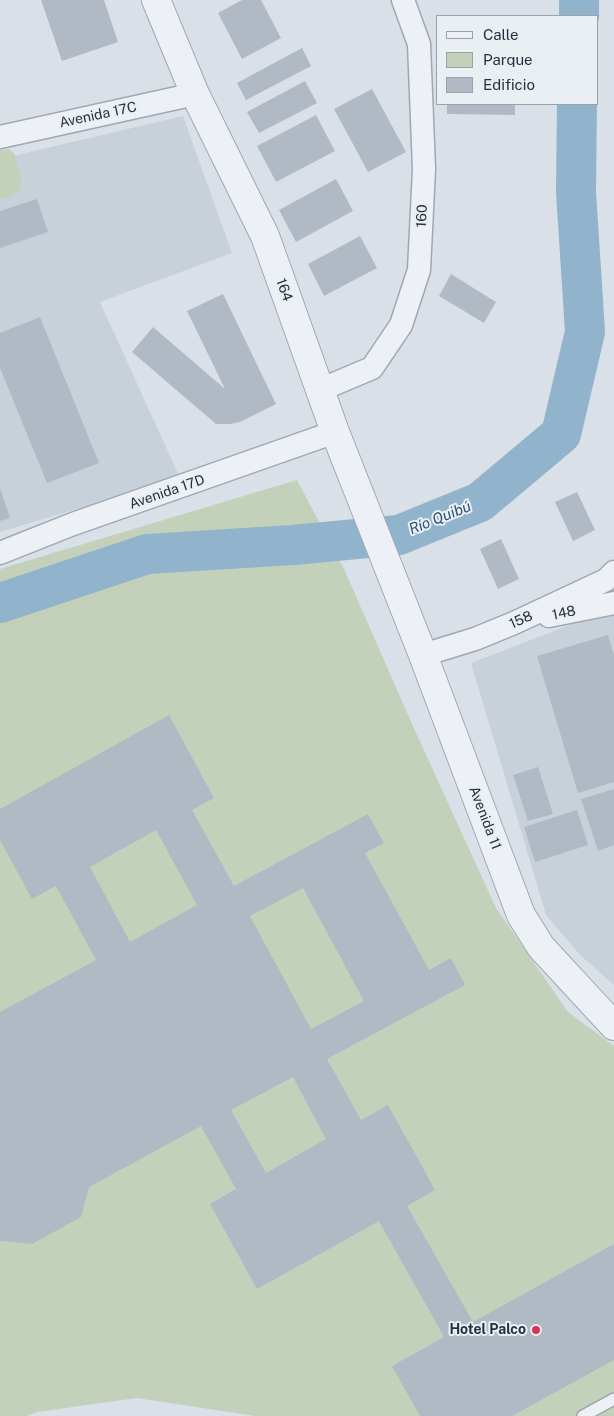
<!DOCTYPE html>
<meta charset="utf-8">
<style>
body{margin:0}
#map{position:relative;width:614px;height:1416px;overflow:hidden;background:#dae0e7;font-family:"Public Sans",sans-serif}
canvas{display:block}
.legend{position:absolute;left:436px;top:15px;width:162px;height:90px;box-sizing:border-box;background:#eaeff4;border:1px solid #9aa3ab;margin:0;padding:6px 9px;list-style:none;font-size:15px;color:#23303e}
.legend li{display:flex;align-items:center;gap:10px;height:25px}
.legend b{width:25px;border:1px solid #9aa3ab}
</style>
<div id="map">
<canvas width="614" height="1416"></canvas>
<ul class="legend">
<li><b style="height:6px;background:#edf1f5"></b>Calle</li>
<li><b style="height:14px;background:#c3d1bb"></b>Parque</li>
<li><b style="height:14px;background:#b1bac4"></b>Edificio</li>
</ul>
</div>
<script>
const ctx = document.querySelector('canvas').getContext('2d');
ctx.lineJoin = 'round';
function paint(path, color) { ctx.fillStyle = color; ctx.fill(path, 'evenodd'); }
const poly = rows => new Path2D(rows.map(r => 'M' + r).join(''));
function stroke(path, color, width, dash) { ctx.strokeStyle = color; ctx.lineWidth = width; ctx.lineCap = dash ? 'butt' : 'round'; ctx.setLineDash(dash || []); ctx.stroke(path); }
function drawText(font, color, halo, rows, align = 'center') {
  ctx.font = font + ' "Public Sans",sans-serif'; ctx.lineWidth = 4; ctx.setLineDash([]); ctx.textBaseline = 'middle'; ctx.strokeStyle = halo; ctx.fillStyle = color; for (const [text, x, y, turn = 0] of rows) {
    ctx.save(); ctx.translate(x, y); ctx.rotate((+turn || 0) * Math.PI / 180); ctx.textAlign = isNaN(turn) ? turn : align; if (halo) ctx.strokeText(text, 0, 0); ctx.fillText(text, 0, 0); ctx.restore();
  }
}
paint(poly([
 [183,116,232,253,100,302,180,478,0,532,0,159],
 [614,608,614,985,580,955,546,915,471,663]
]), '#c8d0d9');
paint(poly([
 [9,149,14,153,21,178,20,188,15,194,5,199,0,199,0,150],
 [297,480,344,569,412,724,496,908,568,1012,614,1046,614,1416,255,1416,137,1398,37,1412,27,1416,0,1416,0,569]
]), '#c3d1bb');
stroke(poly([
 [579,16,579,0],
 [0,603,147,554,293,545,399,535,480,502,561,434,585,332,576,192,577,104]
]), '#91b3cb', 40);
paint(poly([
 [41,0,104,0,118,42,62,61],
 [242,0,261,0,281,38,242,59,218,13],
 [302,48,311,66,246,100,237,83],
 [305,81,317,103,259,133,247,112],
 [372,89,406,152,368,172,334,109],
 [447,104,515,104,515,115,447,114],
 [316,115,335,151,276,182,257,146],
 [336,179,353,211,296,242,279,210],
 [37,199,48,232,0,248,0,211],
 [360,236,377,268,324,296,308,264],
 [451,274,496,302,484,323,439,296],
 [223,294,276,404,240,422,230,424,216,424,132,352,153,327,225,389,187,311],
 [40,317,99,463,47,483,0,368,0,333],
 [0,488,10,518,0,521],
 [577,492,595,530,573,541,555,502],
 [501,539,519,579,498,589,480,549],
 [608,635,614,655,614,782,578,793,537,656],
 [169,715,214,798,192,810,234,886,368,814,384,843,365,853,429,970,451,958,465,985,327,1059,361,1120,388,1105,435,1190,407,1206,473,1322,614,1244,614,1360,512,1416,420,1416,392,1366,444,1337,379,1221,257,1289,210,1204,236,1189,201,1126,89,1187,81,1217,32,1244,0,1241,0,1012,96,960,56,886,32,899,0,840,0,809],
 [156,830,197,905,130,942,90,867],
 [303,888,364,1001,311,1029,250,916],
 [293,1077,326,1139,266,1173,231,1110],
 [538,767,553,814,528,821,513,775],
 [614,789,614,845,598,851,581,799],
 [577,810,588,845,535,862,524,827]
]), '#b1bac4');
const service = poly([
 [583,1416,614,1399]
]);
const minor = poly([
 [0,137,195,94],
 [320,390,372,368,401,325,419,270,424,169,419,44,403,0],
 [0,553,73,524,335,432],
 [549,616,614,603],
 [423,655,475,639,514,623,606,580,614,572]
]);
const tertiary = poly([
 [156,0,195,94,265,236,335,432,423,655,521,915,541,947,614,1026]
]);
stroke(service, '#9fa8b1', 14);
stroke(minor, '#9fa8b1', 25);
stroke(tertiary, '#9fa8b1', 30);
stroke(service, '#edf1f5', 11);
stroke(minor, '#edf1f5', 22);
stroke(tertiary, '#edf1f5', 28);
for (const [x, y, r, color] of [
 [536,1330,5,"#da315c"]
]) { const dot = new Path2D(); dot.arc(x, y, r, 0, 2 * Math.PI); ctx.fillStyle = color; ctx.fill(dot); stroke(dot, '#eaeff4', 2); }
drawText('14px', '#23303e', '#eaeff4', [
 ["Avenida 17C",98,115,-12],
 ["160",422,216,-87],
 ["164",284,290,70],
 ["Avenida 17D",167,492,-19],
 ["148",564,613,-12],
 ["158",521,620,-24],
 ["Avenida 11",485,818,69]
]);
drawText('bold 14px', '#23303e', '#eaeff4', [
 ["Hotel Palco",526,1330]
], 'right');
drawText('italic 15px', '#2a5375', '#eaeff4', [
 ["Río Quibú",440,518,-22]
]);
</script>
